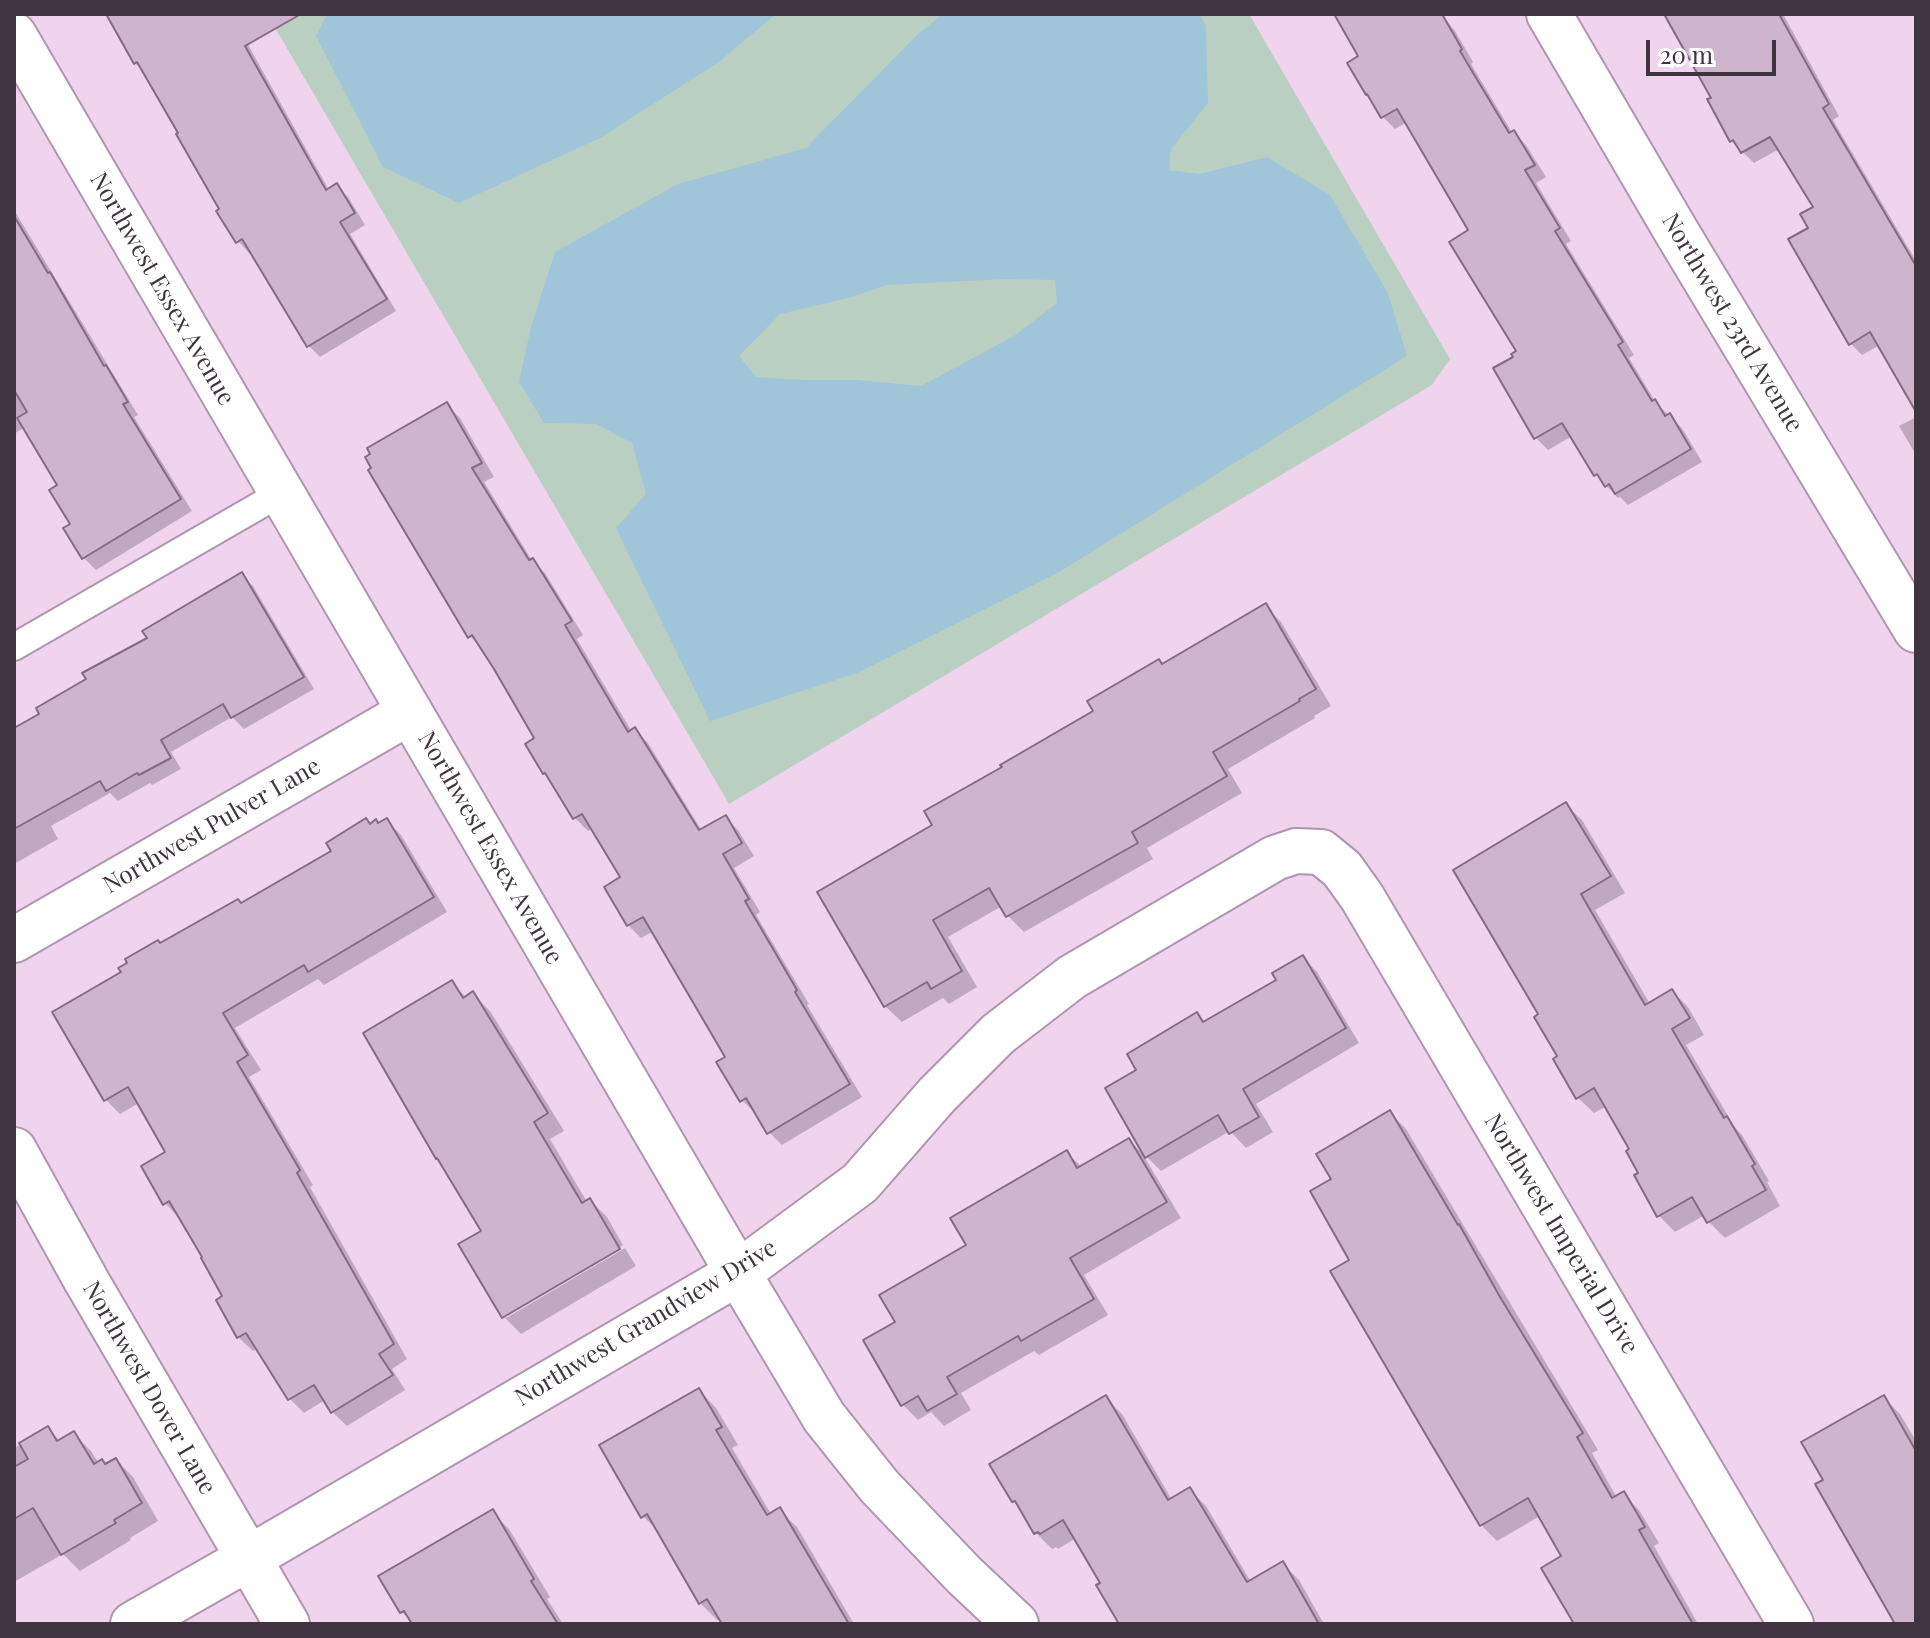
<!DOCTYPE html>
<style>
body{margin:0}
#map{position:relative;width:1930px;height:1638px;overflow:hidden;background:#f0d4ee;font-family:"Playfair Display",serif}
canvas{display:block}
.frame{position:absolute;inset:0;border:16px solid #3f343f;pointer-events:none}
.scale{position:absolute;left:1646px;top:40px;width:130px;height:36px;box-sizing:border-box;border:4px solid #3f343f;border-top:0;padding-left:10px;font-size:24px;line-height:28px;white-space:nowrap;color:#3f343f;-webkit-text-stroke:6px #fff;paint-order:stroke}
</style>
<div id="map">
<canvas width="1930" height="1638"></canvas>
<div class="frame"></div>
<div class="scale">20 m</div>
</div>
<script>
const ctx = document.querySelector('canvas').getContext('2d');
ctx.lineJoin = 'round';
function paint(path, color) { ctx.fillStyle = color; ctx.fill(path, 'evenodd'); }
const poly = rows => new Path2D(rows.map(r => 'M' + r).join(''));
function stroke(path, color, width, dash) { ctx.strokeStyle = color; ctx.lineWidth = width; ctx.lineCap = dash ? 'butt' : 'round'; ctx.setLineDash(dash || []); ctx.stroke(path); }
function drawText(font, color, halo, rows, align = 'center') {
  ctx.font = font + ' "Playfair Display",serif'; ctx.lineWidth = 6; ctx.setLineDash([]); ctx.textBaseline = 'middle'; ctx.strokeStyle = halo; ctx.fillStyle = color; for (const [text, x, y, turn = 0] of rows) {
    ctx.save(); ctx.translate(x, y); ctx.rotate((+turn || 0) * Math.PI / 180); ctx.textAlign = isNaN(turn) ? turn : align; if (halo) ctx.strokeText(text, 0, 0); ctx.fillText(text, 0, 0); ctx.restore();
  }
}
paint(poly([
 [267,14,1249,14,1450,359,1432,385,729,804]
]), '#b9cfc1');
paint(poly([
 [327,14,776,14,720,61,602,137,459,203,383,167,316,36],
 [943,14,1199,14,1206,26,1208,103,1171,149,1169,170,1199,174,1267,157,1330,195,1388,293,1407,356,1059,572,857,673,710,721,616,528,646,494,632,443,596,424,544,423,519,382,531,327,555,252,678,184,806,148,918,34],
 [1006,279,1055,280,1057,303,1014,336,921,386,857,380,805,380,756,377,739,356,780,314,852,297,887,285]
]), '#a0c5d8');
paint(poly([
 [108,14,221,14,241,32,329,190,337,186,348,197,365,225,350,234,396,311,320,357,309,346,252,251,249,253,238,241,145,72,135,63],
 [1336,14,1441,14,1455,31,1473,62,1471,64,1513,134,1514,133,1526,145,1546,177,1536,183,1571,241,1566,244,1634,355,1629,358,1656,403,1682,428,1702,462,1628,505,1620,497,1618,498,1596,475,1572,436,1548,450,1536,438,1516,358,1519,352,1471,231,1407,122,1395,129,1383,117,1361,57],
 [1666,14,1783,14,1839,116,1833,120,1916,261,1916,408,1880,345,1862,355,1851,344,1811,228,1816,208,1779,149,1754,163,1731,141,1692,61],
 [14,210,138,415,134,417,192,511,96,570,84,558,60,486,25,427,14,434],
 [447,405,460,418,494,477,484,482,531,559,545,573,583,635,577,639,632,732,635,730,648,743,702,831,725,817,738,830,754,856,734,868,760,912,756,915,809,1004,807,1005,862,1097,782,1145,769,1132,757,1112,755,1113,742,1100,728,1057,654,931,641,938,628,925,623,878,593,828,588,831,575,818,537,739,484,650,470,636],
 [1916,417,1916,455,1899,426],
 [241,575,253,586,314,689,244,729,232,717,171,752,181,769,152,785,150,783,118,801,110,793,51,826,58,839,14,864,14,730,42,715,88,680],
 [1265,606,1281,622,1331,706,1314,716,1315,718,1228,769,1242,793,1147,848,1153,859,1024,932,1008,916,1002,906,948,937,977,987,949,1004,943,998,902,1022,885,1006,935,825,1163,666],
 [1566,805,1582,820,1625,893,1595,910,1650,1004,1672,991,1688,1007,1704,1035,1686,1045,1734,1126,1742,1135,1769,1181,1767,1182,1780,1206,1725,1238,1709,1222,1705,1215,1675,1232,1659,1216,1632,1150,1607,1106,1594,1113,1578,1098,1541,1015],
 [387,821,401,835,447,912,324,985,318,979,235,1028,261,1070,249,1077,313,1185,310,1187,407,1359,392,1369,405,1390,347,1426,332,1412,325,1400,304,1413,290,1399,258,1348,253,1351,238,1337,225,1297,179,1218,165,1203,168,1152,139,1103,120,1114,105,1099,124,973,160,945,242,905,334,851,371,826,379,825],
 [1303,957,1317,972,1359,1043,1256,1104,1273,1132,1246,1148,1230,1131,1161,1171,1147,1157,1145,1158,1181,1218,1084,1275,1108,1315,1039,1355,1034,1351,961,1393,971,1410,944,1426,931,1412,918,1420,902,1404,897,1322,969,1246,1067,1153,1082,1167,1129,1140,1145,1156,1139,1071,1197,1015,1205,1023,1279,981],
 [452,983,467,998,473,994,490,1011,564,1131,550,1139,587,1202,590,1200,607,1217,623,1245,506,1314,506,1318,625,1248,636,1266,521,1334,504,1317,484,1231],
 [1390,1113,1406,1129,1598,1450,1592,1453,1617,1498,1623,1494,1639,1510,1659,1543,1654,1546,1698,1624,1576,1624,1564,1557,1540,1516,1497,1541,1481,1525,1352,1260,1334,1180],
 [699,1390,716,1408,738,1445,732,1448,771,1514,779,1510,797,1527,854,1624,724,1624,721,1618,717,1620,700,1603,661,1534,643,1516],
 [1883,1397,1900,1414,1916,1441,1916,1624,1897,1624,1826,1480],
 [1106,1398,1122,1414,1172,1500,1190,1490,1206,1506,1251,1582,1283,1564,1299,1580,1324,1624,1122,1624,1102,1584,1076,1538,1058,1549,1056,1547,1052,1549,1036,1533,1023,1511,1013,1501],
 [48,1429,61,1442,74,1434,91,1451,99,1464,106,1466,116,1460,133,1477,158,1521,130,1538,131,1540,80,1571,63,1554,14,1582,14,1448],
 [492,1512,509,1529,550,1597,547,1599,563,1624,414,1624,402,1612]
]), '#0003');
const building = poly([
 [106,14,301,14,245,46,326,190,337,183,355,213,340,222,387,299,307,347,242,239,236,243,216,211,219,209,176,134,178,133,137,62,134,64,106,14],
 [1334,14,1442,14,1462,49,1460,51,1509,133,1514,130,1535,165,1525,170,1560,228,1555,231,1623,342,1618,345,1652,401,1655,399,1665,416,1670,413,1691,449,1615,494,1609,484,1605,487,1597,474,1594,476,1562,423,1534,439,1493,368,1513,357,1511,354,1516,351,1449,242,1468,230,1397,109,1381,118,1367,94,1366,95,1347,63,1358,56,1334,14],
 [1664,14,1779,14,1829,104,1823,108,1916,266,1916,412,1870,332,1849,345,1788,239,1808,228,1800,214,1813,207,1770,137,1741,153,1733,140,1730,142,1707,99,1711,98,1664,14],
 [14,216,48,273,50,272,104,366,106,365,128,402,123,404,181,499,82,559,63,528,70,524,49,490,57,485,17,418,27,412,14,390,14,216],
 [447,402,482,463,472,468,529,560,533,558,572,621,565,625,628,732,635,727,699,830,726,815,742,843,723,854,749,899,745,901,797,990,795,992,850,1084,767,1134,746,1098,740,1102,716,1062,725,1057,643,917,627,926,604,887,620,877,582,814,573,819,545,773,543,774,525,744,534,738,494,669,472,635,468,638,368,470,371,468,365,457,370,454,367,448,447,402],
 [242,572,304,677,231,718,223,704,161,740,171,758,139,775,137,773,106,791,100,781,14,829,14,728,39,714,36,708,86,679,82,673,147,638,142,631,242,572],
 [1266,603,1316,689,1299,699,1300,701,1213,752,1227,776,1132,832,1138,843,1006,917,989,888,933,920,962,971,931,989,927,982,884,1007,817,892,932,825,924,811,1002,767,1000,765,1093,711,1087,701,1159,659,1162,664,1266,603],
 [1566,802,1611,876,1581,894,1645,1005,1672,989,1690,1018,1672,1029,1724,1118,1727,1116,1755,1164,1752,1166,1766,1190,1707,1223,1692,1197,1657,1217,1634,1175,1638,1173,1626,1151,1629,1149,1594,1088,1576,1099,1553,1059,1557,1056,1534,1017,1538,1014,1453,870,1566,802],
 [366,818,370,824,376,819,378,823,387,818,434,897,308,972,304,965,223,1013,248,1055,237,1062,300,1170,297,1173,394,1344,379,1354,393,1375,331,1413,314,1385,288,1400,246,1333,237,1338,216,1300,222,1296,201,1258,202,1257,169,1201,163,1205,141,1166,165,1152,128,1087,104,1101,52,1012,121,972,118,968,127,963,125,959,158,940,160,943,176,934,238,899,241,903,331,851,326,843,366,818],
 [1303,955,1346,1028,1243,1089,1259,1117,1229,1134,1218,1115,1145,1158,1105,1088,1136,1070,1127,1054,1197,1012,1203,1022,1276,980,1272,973,1303,955],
 [452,980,463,998,473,991,548,1113,534,1122,582,1203,590,1198,620,1249,502,1318,458,1244,481,1231,437,1158,436,1159,363,1033,452,980],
 [1390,1110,1458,1225,1459,1224,1500,1297,1583,1433,1577,1437,1612,1498,1624,1491,1645,1527,1639,1530,1693,1624,1574,1624,1541,1568,1561,1556,1528,1498,1480,1526,1426,1435,1330,1271,1349,1260,1310,1191,1331,1179,1316,1154,1390,1110],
 [1129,1138,1167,1202,1070,1258,1094,1299,1021,1341,1018,1336,947,1377,957,1394,927,1411,918,1396,901,1406,863,1340,895,1322,879,1295,966,1245,950,1218,1067,1150,1077,1168,1129,1138],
 [699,1388,722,1427,716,1430,767,1515,780,1507,849,1624,722,1624,707,1599,699,1604,647,1514,641,1518,599,1445,699,1388],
 [1106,1395,1168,1500,1190,1487,1247,1582,1283,1561,1319,1624,1119,1624,1096,1585,1100,1583,1063,1520,1040,1534,1038,1532,1034,1534,1015,1501,1012,1502,989,1464,1106,1395],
 [1884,1395,1916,1451,1916,1624,1895,1624,1815,1484,1823,1480,1801,1442,1884,1395],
 [48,1426,57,1441,74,1431,94,1464,102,1459,105,1464,116,1458,142,1503,114,1520,116,1523,61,1555,33,1508,14,1519,14,1467,28,1459,19,1443,48,1426],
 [493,1509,534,1579,531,1581,558,1624,412,1624,404,1611,400,1613,378,1576,493,1509]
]);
paint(building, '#cfb4ce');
stroke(building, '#846b82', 2);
const service = poly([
 [14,647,281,493]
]);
const minor = poly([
 [1549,14,1676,231,1916,630],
 [14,35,738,1273,824,1417,879,1486,964,1575,1016,1624],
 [14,940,410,712],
 [14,1150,86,1280,287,1624],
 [133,1624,249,1558,738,1273,860,1183,937,1095,998,1034,1072,977,1275,858,1296,851,1321,852,1342,869,1362,897,1791,1624]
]);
stroke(service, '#af95ae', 30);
stroke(minor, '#af95ae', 48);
stroke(service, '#fff', 26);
stroke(minor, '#fff', 44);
drawText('24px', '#3f343f', '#fff', [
 ["Northwest Essex Avenue",162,289,60],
 ["Northwest 23rd Avenue",1732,323,59],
 ["Northwest Pulver Lane",212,826,-30],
 ["Northwest Essex Avenue",490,848,60],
 ["Northwest Imperial Drive",1561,1234,59],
 ["Northwest Grandview Drive",646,1323,-31],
 ["Northwest Dover Lane",149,1388,60]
]);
</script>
